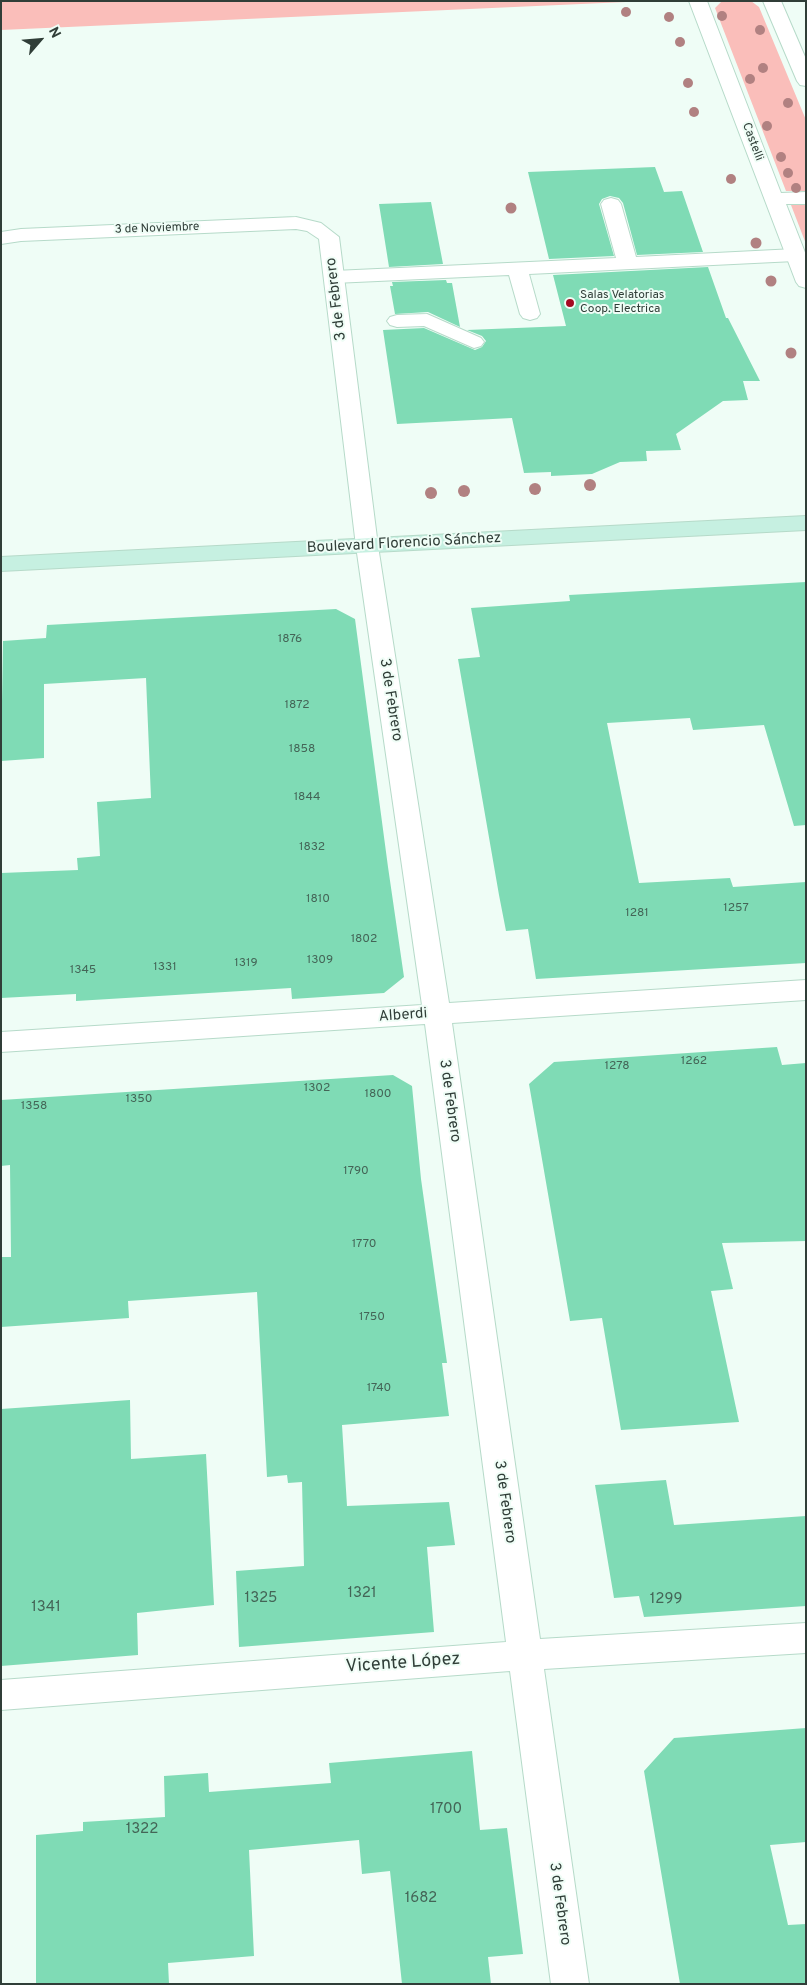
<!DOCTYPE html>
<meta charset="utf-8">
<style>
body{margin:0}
#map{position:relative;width:807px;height:1985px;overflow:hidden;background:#effdf6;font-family:Overpass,sans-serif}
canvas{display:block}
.frame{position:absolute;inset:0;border:2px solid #303e38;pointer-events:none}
.north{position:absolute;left:15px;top:15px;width:50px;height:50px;-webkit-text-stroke:4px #effdf6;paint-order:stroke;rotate:63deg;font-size:14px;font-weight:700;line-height:20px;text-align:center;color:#303e38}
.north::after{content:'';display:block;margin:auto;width:18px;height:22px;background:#303e38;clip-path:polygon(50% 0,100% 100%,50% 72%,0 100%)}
</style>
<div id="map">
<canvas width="807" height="1985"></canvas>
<div class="frame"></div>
<div class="north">N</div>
</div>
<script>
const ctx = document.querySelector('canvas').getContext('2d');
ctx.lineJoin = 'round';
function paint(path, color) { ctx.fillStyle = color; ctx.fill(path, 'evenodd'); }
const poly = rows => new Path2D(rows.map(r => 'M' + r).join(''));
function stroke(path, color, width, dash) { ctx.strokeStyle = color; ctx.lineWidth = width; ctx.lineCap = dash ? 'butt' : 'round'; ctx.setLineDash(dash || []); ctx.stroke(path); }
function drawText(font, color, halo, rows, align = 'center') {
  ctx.font = font + ' Overpass,sans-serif'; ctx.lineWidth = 4; ctx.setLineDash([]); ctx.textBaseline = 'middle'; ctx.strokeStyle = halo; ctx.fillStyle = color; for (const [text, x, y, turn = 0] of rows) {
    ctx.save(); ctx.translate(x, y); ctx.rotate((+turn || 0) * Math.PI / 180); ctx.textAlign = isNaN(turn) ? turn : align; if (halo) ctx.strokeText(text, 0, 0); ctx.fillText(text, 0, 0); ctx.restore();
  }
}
paint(poly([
 [1,1,648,1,1,30],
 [722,1,751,1,759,7,806,120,806,191,786,191,715,8],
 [806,204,806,244,791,205]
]), '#fabeba');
paint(poly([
 [655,167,664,192,682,191,703,252,637,255,623,203,619,198,610,196,602,199,599,204,614,256,549,259,528,172],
 [431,202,443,264,389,267,379,204],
 [708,267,726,318,728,318,760,381,743,381,748,400,723,401,676,434,681,450,646,451,647,461,620,462,592,474,551,476,551,472,524,473,512,418,397,424,383,330,424,328,475,350,482,347,486,341,482,336,467,330,566,326,553,275],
 [446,280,447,283,452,283,460,327,428,312,395,314,390,286,393,286,392,282],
 [806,582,806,825,794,826,764,725,693,730,690,718,607,723,639,883,730,878,733,887,806,882,806,963,536,979,528,929,506,931,499,895,458,659,480,657,471,608,570,601,569,595],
 [336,609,355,619,388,867,404,977,384,993,292,999,291,988,76,1001,76,994,1,998,1,873,78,870,77,858,100,856,97,802,151,798,146,678,44,684,44,758,1,761,3,641,46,638,47,625],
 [777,1047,782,1065,806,1063,806,1241,722,1243,733,1289,711,1291,739,1422,621,1430,602,1318,570,1321,529,1084,554,1062],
 [393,1075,412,1086,421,1179,447,1363,442,1363,449,1416,342,1425,347,1506,449,1502,455,1545,427,1547,434,1632,239,1647,236,1571,304,1566,302,1482,288,1483,287,1475,267,1477,257,1292,128,1301,129,1318,1,1327,1,1257,11,1257,10,1165,1,1166,1,1100],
 [130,1400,131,1459,206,1454,214,1605,137,1613,138,1655,1,1666,1,1409],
 [666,1480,674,1525,806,1516,806,1606,644,1617,639,1596,614,1598,595,1485],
 [806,1728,806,1842,770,1845,788,1925,806,1924,806,1984,680,1984,644,1771,674,1738],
 [472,1751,480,1830,507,1828,523,1954,488,1957,491,1984,402,1984,390,1871,362,1874,359,1840,249,1850,254,1956,168,1963,169,1984,36,1984,36,1835,83,1831,83,1822,165,1817,164,1776,208,1773,209,1792,331,1783,329,1763]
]), '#7fdbb5');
const lane = poly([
 [611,198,618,200,621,204,636,257,795,249,802,251,805,255,802,259,795,261,529,274,540,314,537,318,530,320,523,318,520,314,509,275,334,283,327,281,324,277,327,273,334,271,616,258,601,204,604,200,611,198],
 [427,314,481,338,484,342,481,346,474,348,424,326,397,327,390,325,387,321,390,317,397,315,427,314]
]);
const street = poly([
 [689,1,707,1,781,193,806,192,806,204,786,204,806,255,806,288,799,286,796,282,689,1],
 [763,1,781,1,806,59,806,86,800,85,797,81,763,1],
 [296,217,321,223,339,237,378,546,449,1003,806,980,806,1000,452,1023,540,1639,806,1623,806,1653,544,1669,589,1984,551,1984,510,1671,1,1710,1,1680,506,1642,425,1024,1,1052,1,1032,422,1005,356,546,319,239,307,231,296,229,21,241,1,244,1,232,21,229,296,217]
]);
const secondary = poly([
 [806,516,806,530,1,571,1,557,806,516]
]);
stroke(lane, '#b6dac9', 2);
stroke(street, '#b6dac9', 2);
stroke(secondary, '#b6dac9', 2);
paint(lane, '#fff');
paint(street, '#fff');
paint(secondary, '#c6f0e1');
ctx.fillStyle = '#b18181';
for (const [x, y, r] of [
 [626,12,5],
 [722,16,5],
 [669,17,5],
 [760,30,5],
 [680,42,5],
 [763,68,5],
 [750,79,5],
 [688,83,5],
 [788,103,5],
 [694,112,5],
 [767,126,5],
 [781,157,5],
 [788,173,5],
 [731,179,5],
 [796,188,5],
 [511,208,5.5],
 [756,243,5.5],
 [771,281,5.5],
 [791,353,5.5],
 [590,485,6],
 [535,489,6],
 [464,491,6],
 [431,493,6]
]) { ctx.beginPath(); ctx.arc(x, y, r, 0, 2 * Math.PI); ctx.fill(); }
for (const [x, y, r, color] of [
 [570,303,5,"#a40921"]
]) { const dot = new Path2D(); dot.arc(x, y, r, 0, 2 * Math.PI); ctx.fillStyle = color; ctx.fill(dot); stroke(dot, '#effdf6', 2); }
drawText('12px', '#303e38', '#effdf6', [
 ["Castelli",752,142,69],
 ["3 de Noviembre",157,229,-2]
]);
drawText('12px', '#303e38', '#effdf6', [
 ["Salas Velatorias",580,296],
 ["Coop. Electrica",580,310]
], 'left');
drawText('12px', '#446557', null, [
 ["1876",290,640],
 ["1872",297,706],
 ["1858",302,750],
 ["1844",307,798],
 ["1832",312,848],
 ["1810",318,900],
 ["1257",736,909],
 ["1281",637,914],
 ["1802",364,940],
 ["1309",320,961],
 ["1319",246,964],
 ["1331",165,968],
 ["1345",83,971],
 ["1262",694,1062],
 ["1278",617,1067],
 ["1302",317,1089],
 ["1800",378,1095],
 ["1350",139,1100],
 ["1358",34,1107],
 ["1790",356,1172],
 ["1770",364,1245],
 ["1750",372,1318],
 ["1740",379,1389]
]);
drawText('15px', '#303e38', '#effdf6', [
 ["3 de Febrero",337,299,-97],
 ["Boulevard Florencio Sánchez",404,544,-3],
 ["3 de Febrero",390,700,81],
 ["Alberdi",403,1016,-4],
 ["3 de Febrero",449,1101,82],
 ["3 de Febrero",504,1502,82],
 ["3 de Febrero",559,1904,82]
]);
drawText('15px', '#446557', null, [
 ["1321",362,1594],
 ["1325",261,1599],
 ["1299",666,1600],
 ["1341",46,1608],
 ["1700",446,1810],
 ["1322",142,1830],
 ["1682",421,1899]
]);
drawText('18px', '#303e38', '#effdf6', [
 ["Vicente López",403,1664,-4]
]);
</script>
